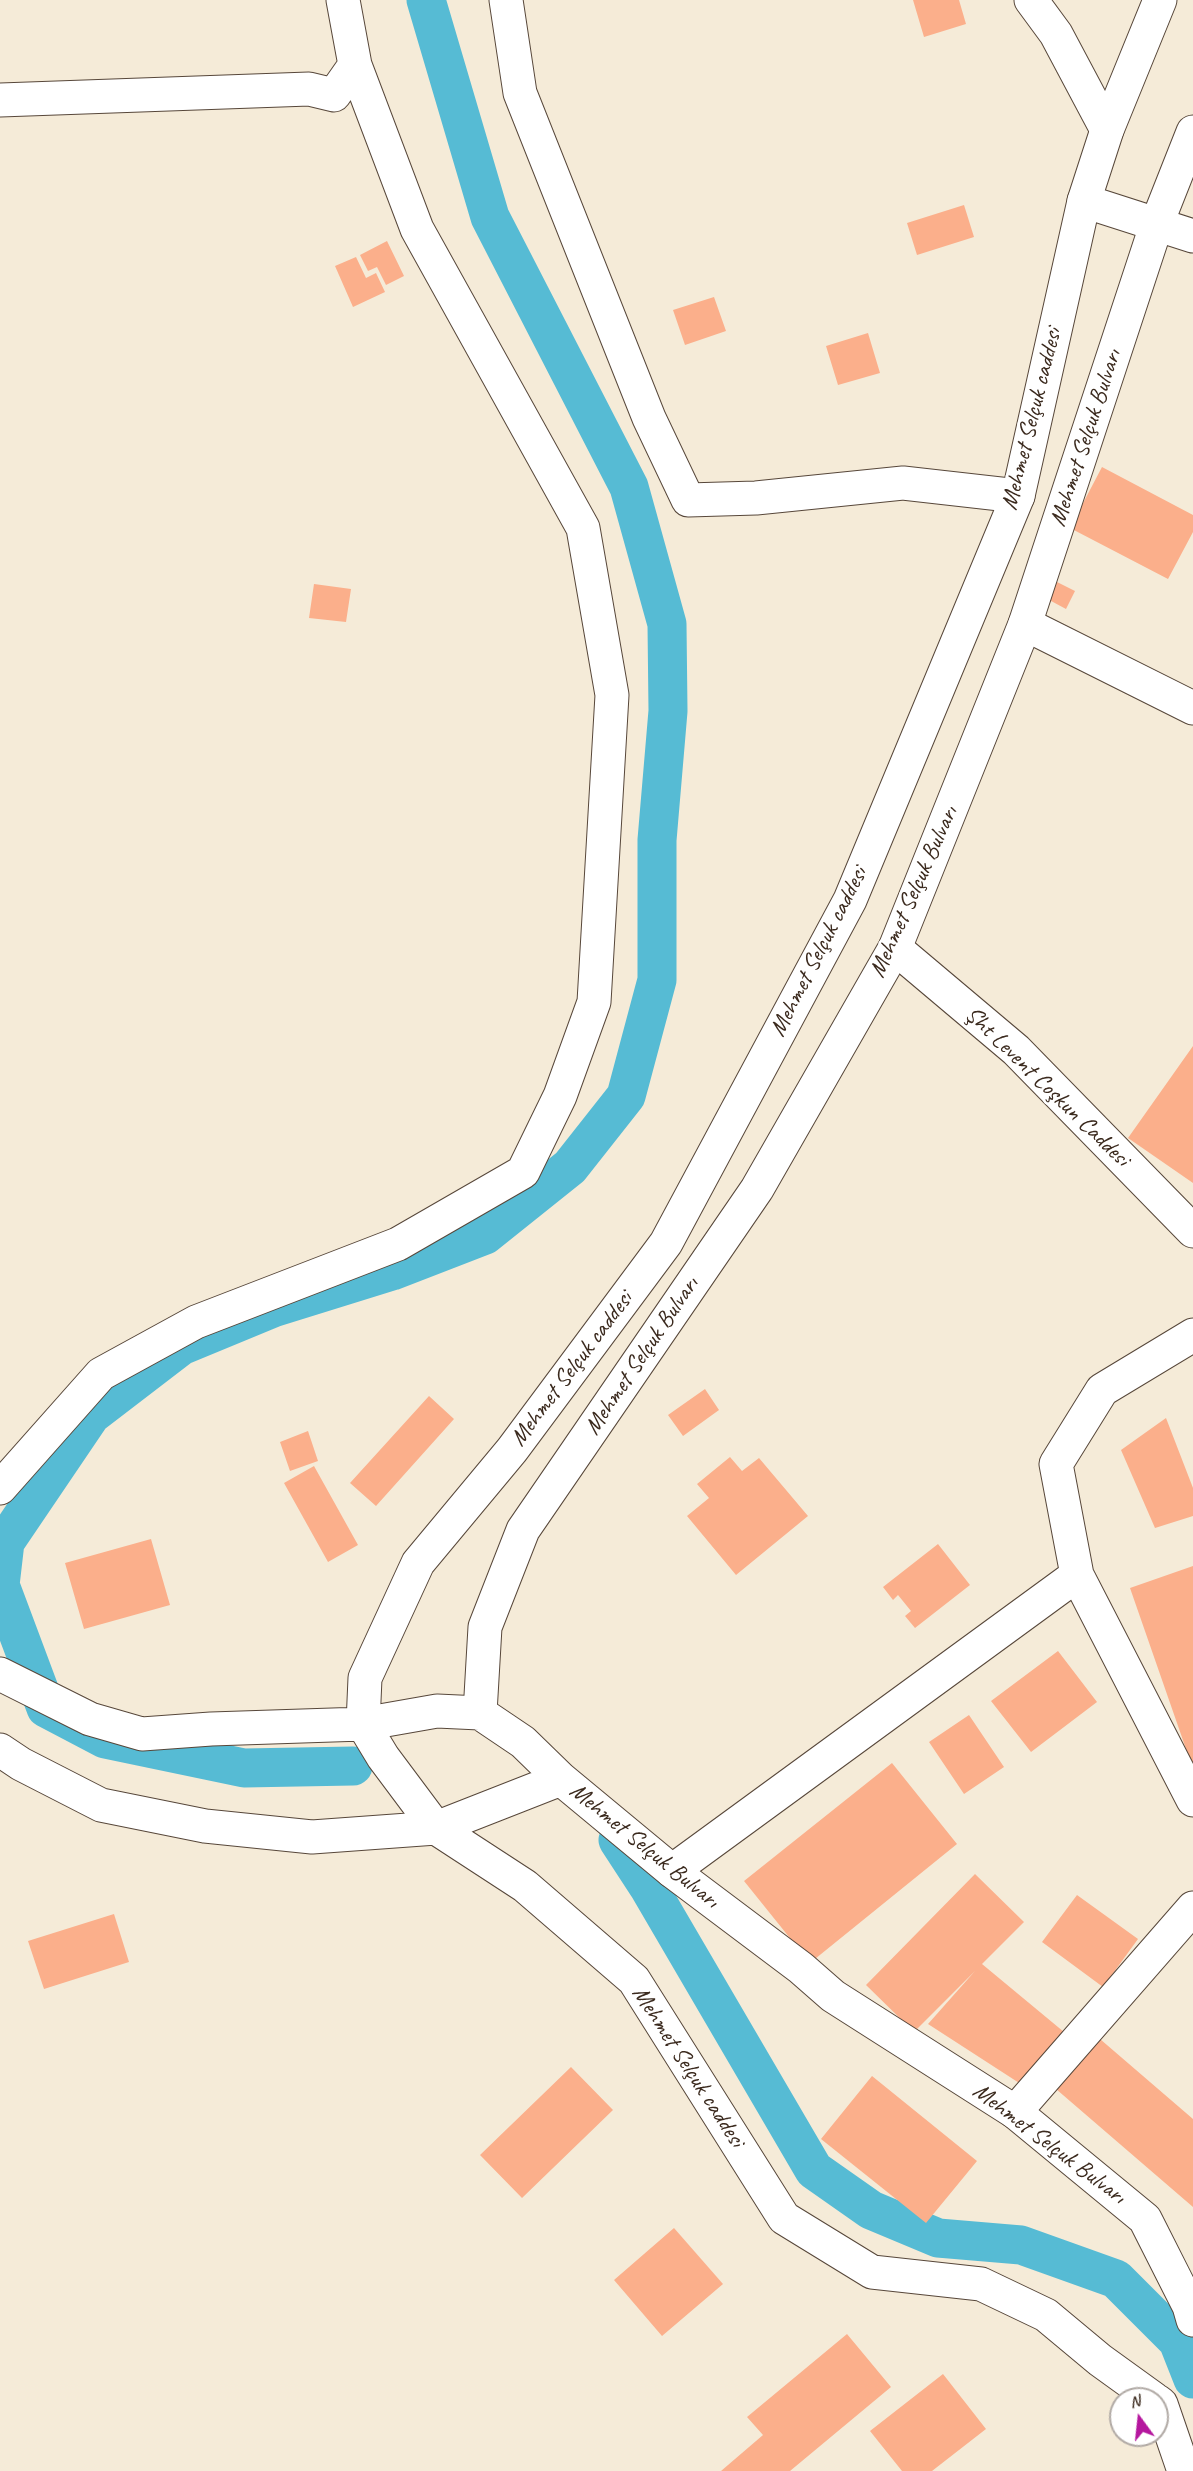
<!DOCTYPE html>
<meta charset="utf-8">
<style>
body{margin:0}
#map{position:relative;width:1193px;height:2471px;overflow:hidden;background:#f5ebd8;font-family:Caveat,sans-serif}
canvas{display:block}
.north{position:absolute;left:1109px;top:2387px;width:60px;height:60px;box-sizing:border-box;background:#fff;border:2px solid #b1aaa5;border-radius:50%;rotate:345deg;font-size:16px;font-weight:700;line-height:24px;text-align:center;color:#3b2a1e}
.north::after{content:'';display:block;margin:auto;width:21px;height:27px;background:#b5179e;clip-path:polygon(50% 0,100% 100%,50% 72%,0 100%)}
</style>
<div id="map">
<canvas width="1193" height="2471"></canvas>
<div class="north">N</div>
</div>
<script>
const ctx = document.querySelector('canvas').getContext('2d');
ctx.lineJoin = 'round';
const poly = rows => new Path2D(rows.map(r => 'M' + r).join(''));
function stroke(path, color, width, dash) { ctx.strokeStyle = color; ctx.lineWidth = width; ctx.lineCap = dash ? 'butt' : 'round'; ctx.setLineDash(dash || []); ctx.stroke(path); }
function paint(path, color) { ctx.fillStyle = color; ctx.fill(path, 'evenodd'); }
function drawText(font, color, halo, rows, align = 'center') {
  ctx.font = font + ' Caveat,sans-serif'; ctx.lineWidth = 5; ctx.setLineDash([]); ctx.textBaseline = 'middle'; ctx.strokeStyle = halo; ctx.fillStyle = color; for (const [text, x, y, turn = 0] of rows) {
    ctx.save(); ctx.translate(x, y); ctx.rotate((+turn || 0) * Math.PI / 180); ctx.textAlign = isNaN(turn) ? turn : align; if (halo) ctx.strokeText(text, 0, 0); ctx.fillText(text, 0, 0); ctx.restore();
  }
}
stroke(poly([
 [353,1766,244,1768,105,1739,46,1708,0,1585,5,1542,91,1415,181,1346,273,1308,392,1271,485,1235,570,1167,626,1096,657,980,657,840,668,711,667,624,629,487,490,217,426,0],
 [618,1840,648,1886,814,2170,871,2210,938,2238,1021,2245,1116,2279,1178,2341,1193,2379]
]), '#56bbd4', 39);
paint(poly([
 [913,0,959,0,966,24,924,37],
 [964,205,974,237,917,255,907,223],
 [387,241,404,276,386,285,377,267,368,271,360,255],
 [356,257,366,278,376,273,385,292,353,307,335,266],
 [714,297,726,331,685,345,673,310],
 [868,333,880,373,838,385,826,346],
 [1102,467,1193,515,1193,532,1168,579,1070,528],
 [1047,577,1075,591,1066,609,1038,594],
 [314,584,351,589,346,622,309,618],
 [1193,1046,1193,1183,1128,1138],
 [705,1389,719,1410,683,1436,668,1415],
 [429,1396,454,1419,376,1506,350,1483],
 [1166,1418,1193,1488,1193,1516,1155,1528,1121,1450],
 [308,1431,318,1461,290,1471,280,1442],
 [730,1457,742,1471,759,1458,808,1516,736,1575,687,1516,709,1498,697,1484],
 [314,1466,358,1545,328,1562,284,1483],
 [151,1539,170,1605,84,1629,65,1563],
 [938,1544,970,1585,915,1628,905,1616,911,1611,898,1595,893,1600,883,1587],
 [1193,1566,1193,1769,1130,1588],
 [1058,1651,1097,1702,1031,1752,991,1701],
 [969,1715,1004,1767,964,1794,929,1742],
 [892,1763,957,1844,810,1963,744,1881],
 [975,1874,1024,1922,982,1964,1070,2037,1030,2090,928,2024,975,1971,914,2032,866,1985],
 [1077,1895,1138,1939,1103,1987,1042,1942],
 [114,1914,129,1962,44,1989,28,1941],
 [1100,2039,1193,2119,1193,2207,1056,2089],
 [571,2067,613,2110,522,2198,480,2155],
 [872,2076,977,2161,926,2223,821,2139],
 [674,2228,723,2284,662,2336,614,2280],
 [847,2334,891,2387,790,2471,721,2471,763,2435,747,2417],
 [943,2374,986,2429,932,2471,902,2471,870,2431]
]), '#fbaf8b');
const minor = poly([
 [506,0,520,93,649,418,688,500,756,498,903,483,1018,496],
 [1031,0,1056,34,1107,130],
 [0,100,309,89,334,95,355,65],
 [1084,201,1193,236],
 [1025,624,1193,708],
 [895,948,1016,1050,1193,1231],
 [0,1488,101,1374,196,1322,398,1244,523,1172,560,1096,594,1002,612,695,583,528,417,229,355,65,343,0],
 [1077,1575,1193,1800],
 [672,1871,1077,1575,1056,1464,1102,1390,1193,1335],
 [1015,2112,1193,1908]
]);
const major = poly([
 [1193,132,1157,223,1025,624,895,948,757,1189,523,1530,485,1627,480,1713,523,1742,561,1779,672,1871,801,1968,833,1996,1015,2112,1145,2219,1189,2306,1193,2320],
 [0,1674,90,1719,142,1734,211,1729,363,1724,437,1711,480,1713],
 [0,1750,21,1764,101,1805,205,1826,312,1837,436,1828,561,1779],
 [1154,2399,1100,2360,1046,2315,981,2284,872,2272,784,2218,634,1980,525,1886,436,1828,383,1757,363,1724,365,1678,418,1563,512,1450,666,1243,850,900,1018,496,1084,201,1107,130,1160,0],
 [1157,2401,1161,2404,1184,2471]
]);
stroke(minor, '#57473a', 35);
stroke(major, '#57473a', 35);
stroke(minor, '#fff', 33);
stroke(major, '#fff', 33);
drawText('24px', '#3b2a1e', '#fff', [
 ["Mehmet Selçuk caddesi",1032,419,-76],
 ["Mehmet Selçuk Bulvarı",1086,438,-72],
 ["Mehmet Selçuk Bulvarı",914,892,-66],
 ["Mehmet Selçuk caddesi",819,952,-63],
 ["Şht Levent Coşkun Caddesi",1047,1087,44],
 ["Mehmet Selçuk Bulvarı",642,1356,-56],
 ["Mehmet Selçuk caddesi",572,1369,-53],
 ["Mehmet Selçuk Bulvarı",644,1846,39],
 ["Mehmet Selçuk caddesi",688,2067,57],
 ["Mehmet Selçuk Bulvarı",1049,2144,37]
]);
</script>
